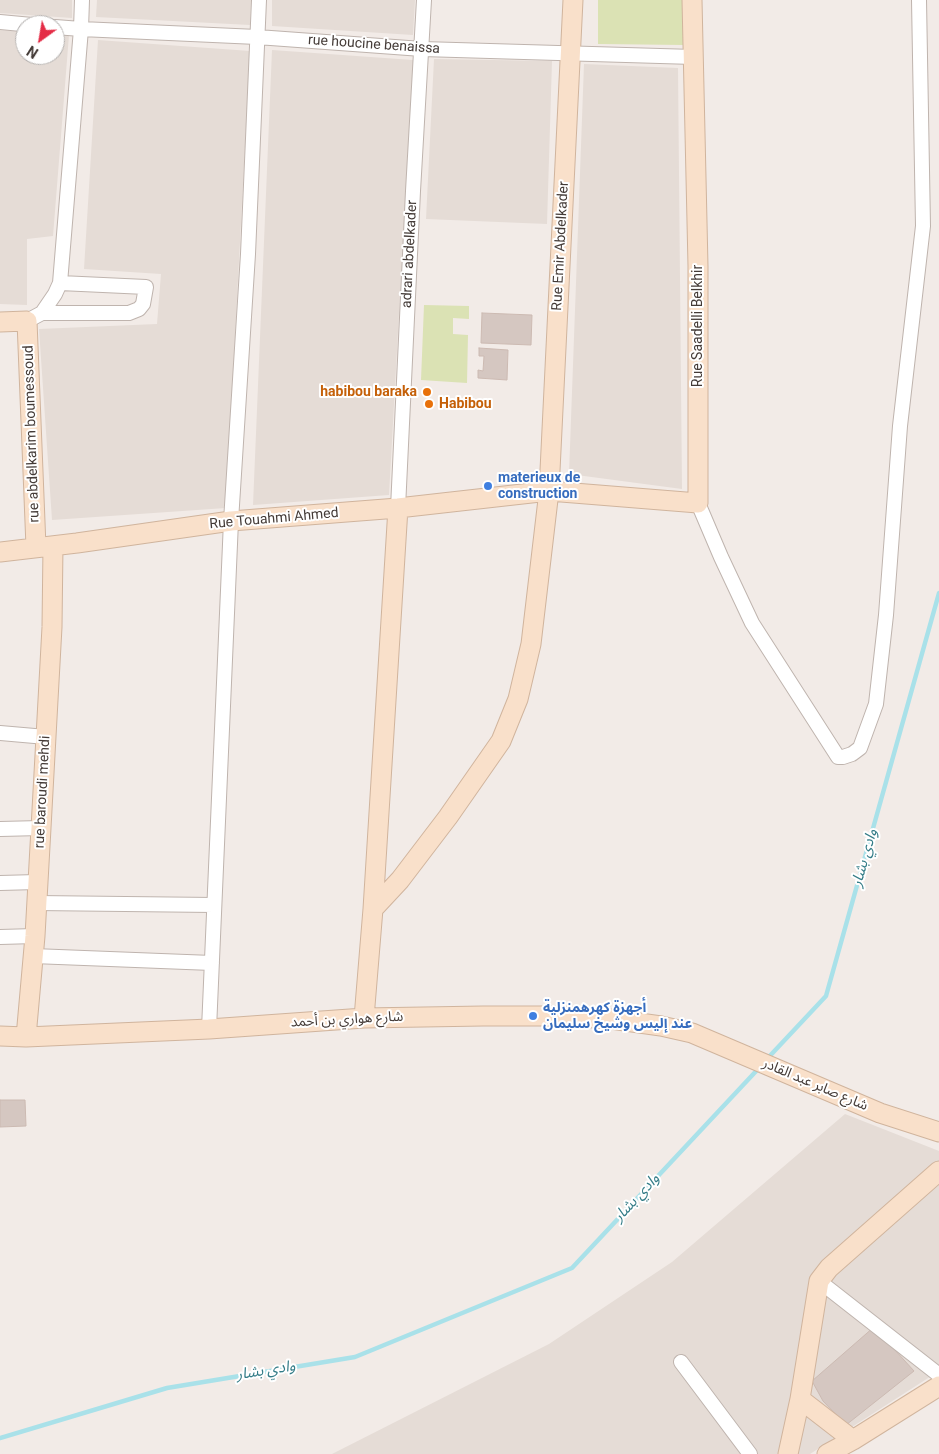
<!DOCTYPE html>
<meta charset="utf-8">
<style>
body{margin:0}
#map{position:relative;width:939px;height:1454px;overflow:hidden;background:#f2ebe7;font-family:Roboto,sans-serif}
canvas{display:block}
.north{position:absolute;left:15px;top:15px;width:50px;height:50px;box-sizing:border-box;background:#fff;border:1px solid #b4b1af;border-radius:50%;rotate:212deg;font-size:14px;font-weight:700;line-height:20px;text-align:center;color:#443b37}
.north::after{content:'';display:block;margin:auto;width:18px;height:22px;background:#e42c46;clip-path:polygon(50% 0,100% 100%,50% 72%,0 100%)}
</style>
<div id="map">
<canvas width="939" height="1454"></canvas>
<div class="north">N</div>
</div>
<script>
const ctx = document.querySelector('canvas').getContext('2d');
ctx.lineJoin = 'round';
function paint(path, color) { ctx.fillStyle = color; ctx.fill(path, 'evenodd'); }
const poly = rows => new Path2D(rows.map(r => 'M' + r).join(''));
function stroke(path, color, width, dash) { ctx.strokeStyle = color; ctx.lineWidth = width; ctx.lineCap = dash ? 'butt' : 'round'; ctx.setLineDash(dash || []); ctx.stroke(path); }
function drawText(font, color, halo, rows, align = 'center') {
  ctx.font = font + ' Roboto,"Noto Sans Arabic",sans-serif'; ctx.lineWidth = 4; ctx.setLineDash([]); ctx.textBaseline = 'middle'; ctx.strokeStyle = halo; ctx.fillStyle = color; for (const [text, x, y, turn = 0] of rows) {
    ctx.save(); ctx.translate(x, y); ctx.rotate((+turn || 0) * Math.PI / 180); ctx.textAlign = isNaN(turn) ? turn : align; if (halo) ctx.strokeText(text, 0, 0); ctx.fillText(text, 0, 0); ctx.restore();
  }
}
paint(poly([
 [0,0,72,0,72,18,0,13],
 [97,0,251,0,250,25,96,17],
 [272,0,415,0,413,35,272,26],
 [0,30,25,32,25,55,55,55,55,34,69,35,53,236,27,239,27,305,0,304],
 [98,40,250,51,226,508,52,520,39,329,157,324,161,274,84,269],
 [272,50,413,60,389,495,253,505],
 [434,59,552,61,547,224,426,219],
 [584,64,678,68,682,489,569,474],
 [845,1114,939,1151,939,1371,810,1454,332,1454,549,1344,672,1262]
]), '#e5dcd6');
paint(poly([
 [598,0,684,0,684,45,598,44],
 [424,305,469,306,469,319,453,318,453,334,468,335,467,383,421,380]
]), '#dbe2b4');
stroke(poly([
 [766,1060,826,996,939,593],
 [0,1438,167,1388,355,1357,572,1268,759,1068]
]), '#a9e1e9', 4.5);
const building = poly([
 [482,313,532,315,531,345,481,343,482,313],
 [479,348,508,350,507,380,478,378,478,370,483,371,484,356,479,356,479,348],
 [0,1100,25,1100,26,1126,0,1127,0,1100],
 [874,1327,914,1371,846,1425,823,1401,812,1381,874,1327]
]);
paint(building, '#d5c7c1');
stroke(building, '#ccbab2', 1);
const street = poly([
 [0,22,32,25],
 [55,27,81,29,257,37,422,49,694,57],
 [60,283,81,29,82,0],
 [27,321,42,313,55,294,60,283,146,287,143,304,139,309,129,313,42,313],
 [698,503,721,557,752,623,838,757,843,757,852,754,860,748,876,704,886,615,900,426,923,226,919,0],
 [398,508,413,191,424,0],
 [0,733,46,737],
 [0,829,41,828],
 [0,883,37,882],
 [36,903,214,905],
 [0,937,35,936],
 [33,956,212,963],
 [209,1029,231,521,248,254,259,0],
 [819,1281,939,1375],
 [681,1362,750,1454]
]);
const secondary = poly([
 [0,322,27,321,36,547],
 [0,552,77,543,231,521,398,508,549,491,698,503,698,266,692,0],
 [373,909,400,880,448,817,501,741,518,699,531,644,549,491,573,0],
 [364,1018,373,909,398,508],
 [0,1036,26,1037,209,1029,364,1018,483,1016,559,1016,611,1019,661,1026,692,1033,880,1113,939,1132],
 [26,1037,35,936,41,828,52,627,53,546],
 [800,1399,853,1440],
 [788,1454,800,1399,819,1281,829,1268,939,1171],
 [827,1454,853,1440,939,1386]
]);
stroke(street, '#bfb4ae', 16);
stroke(secondary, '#d0b49d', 21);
stroke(street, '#fff', 14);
stroke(secondary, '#f9e0ca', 19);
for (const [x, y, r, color] of [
 [427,392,5,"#e8710a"],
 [429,404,5,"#e8710a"],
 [488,486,5,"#3f7fe0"],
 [533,1016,5,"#3f7fe0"]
]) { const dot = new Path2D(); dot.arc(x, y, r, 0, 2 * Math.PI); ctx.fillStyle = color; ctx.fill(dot); stroke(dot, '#fff', 2); }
drawText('14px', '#443b37', '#fff', [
 ["rue houcine benaissa",374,45,4],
 ["Rue Emir Abdelkader",561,246,-87],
 ["adrari abdelkader",410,254,-87],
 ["Rue Saadelli Belkhir",698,326,-90],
 ["rue abdelkarim boumessoud",32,434,-92],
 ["Rue Touahmi Ahmed",274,519,-5],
 ["rue baroudi mehdi",43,792,-87],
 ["شارع هواري بن أحمد",347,1020,-3],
 ["شارع صابر عبد القادر",815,1085,23]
]);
drawText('bold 14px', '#c56008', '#fff', [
 ["habibou baraka",417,392],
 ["Habibou",439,404,"left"]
], 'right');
drawText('bold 14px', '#366cbe', '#fff', [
 ["materieux de",498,478],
 ["construction",498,494],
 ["أجهزة كهرهمنزلية",543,1008],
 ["عند إليس وشيخ سليمان",543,1024]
], 'left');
drawText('italic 15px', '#337c87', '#fff', [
 ["وادي بشار",865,858,-74],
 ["وادي بشار",637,1198,-47],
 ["وادي بشار",266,1371,-9]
]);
</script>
